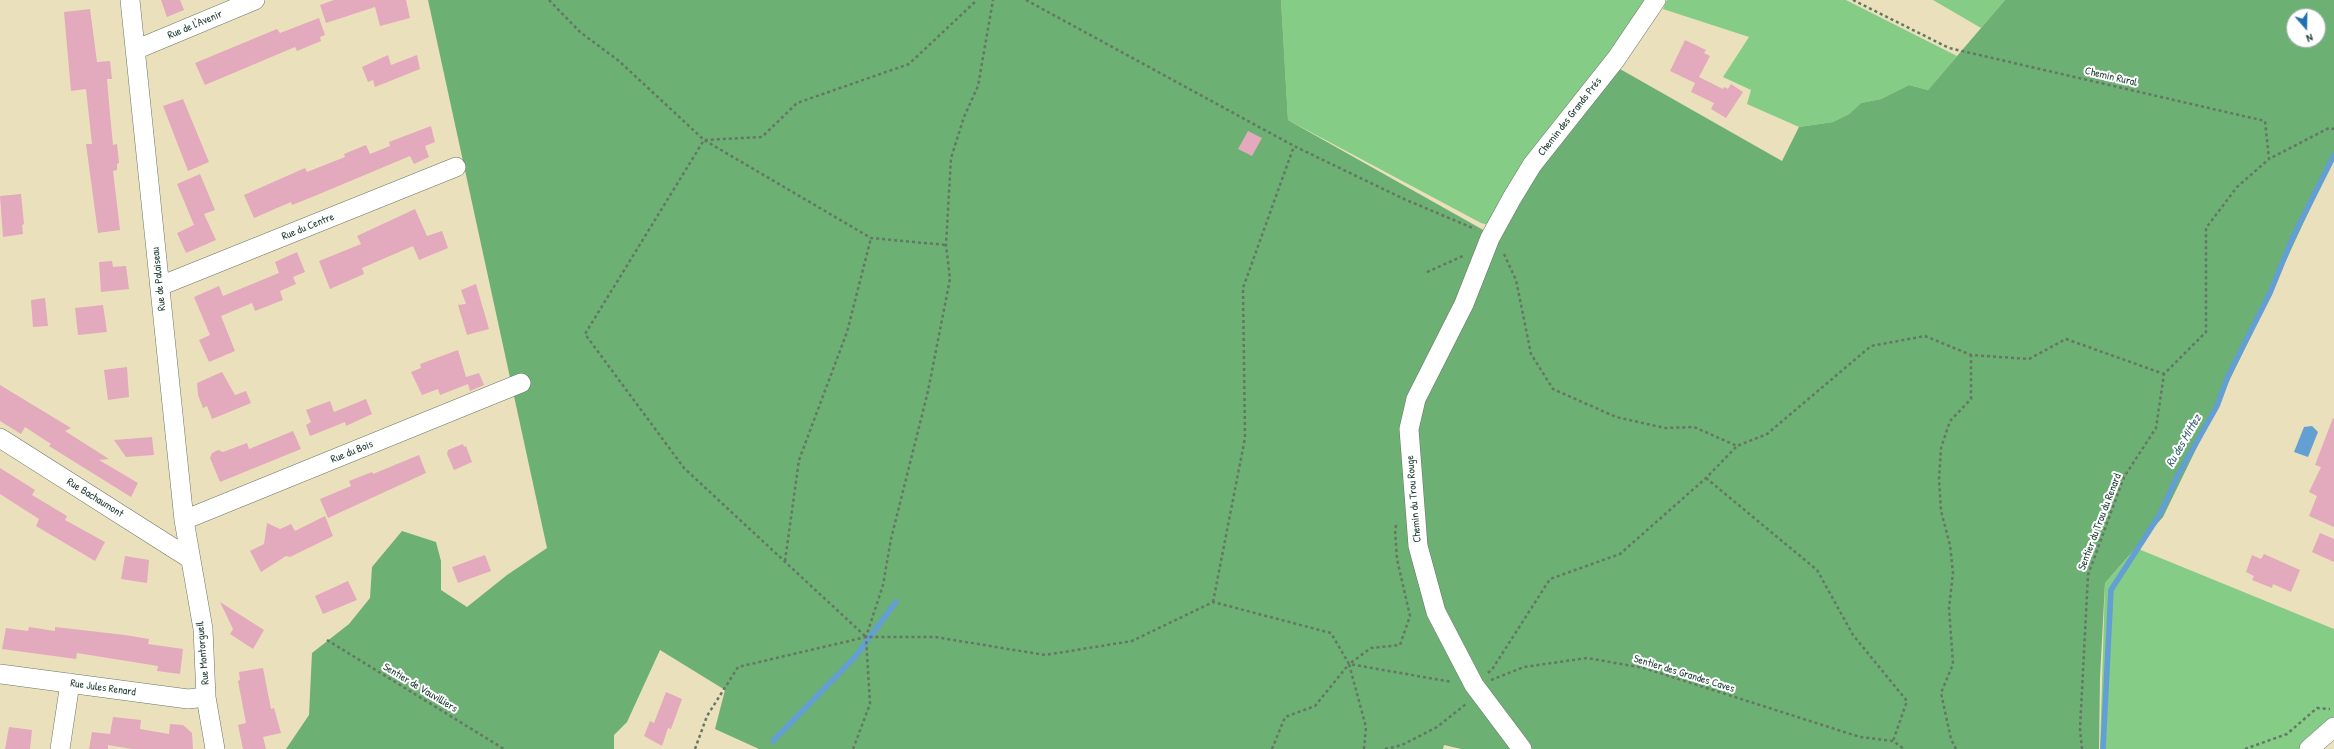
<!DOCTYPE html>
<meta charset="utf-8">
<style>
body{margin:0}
#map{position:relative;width:2334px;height:749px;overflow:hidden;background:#ebe0bc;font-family:"Patrick Hand",sans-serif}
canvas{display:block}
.north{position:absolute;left:2286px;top:8px;width:40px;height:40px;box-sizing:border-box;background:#fff;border:1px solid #a5b1ae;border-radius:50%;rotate:160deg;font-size:11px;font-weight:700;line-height:16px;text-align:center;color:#1f3d34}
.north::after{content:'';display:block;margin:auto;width:14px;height:18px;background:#1f6fb2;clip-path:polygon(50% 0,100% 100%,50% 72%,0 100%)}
</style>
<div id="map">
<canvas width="2334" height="749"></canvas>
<div class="north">N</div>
</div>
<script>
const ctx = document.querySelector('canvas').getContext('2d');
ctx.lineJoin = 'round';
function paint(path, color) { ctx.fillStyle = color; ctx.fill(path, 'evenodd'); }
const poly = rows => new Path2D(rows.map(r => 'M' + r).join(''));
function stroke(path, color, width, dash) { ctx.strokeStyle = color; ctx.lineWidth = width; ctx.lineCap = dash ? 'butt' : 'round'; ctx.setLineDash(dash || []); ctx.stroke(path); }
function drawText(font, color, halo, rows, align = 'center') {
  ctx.font = font + ' "Patrick Hand",sans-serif'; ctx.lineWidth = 4; ctx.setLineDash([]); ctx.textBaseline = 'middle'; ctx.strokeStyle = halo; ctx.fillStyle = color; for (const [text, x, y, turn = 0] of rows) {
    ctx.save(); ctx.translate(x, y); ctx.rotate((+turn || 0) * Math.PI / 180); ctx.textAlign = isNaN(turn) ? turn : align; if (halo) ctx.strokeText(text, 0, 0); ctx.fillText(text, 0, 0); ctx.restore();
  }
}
paint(poly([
 [1281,0,1646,0,1492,226,1481,223,1288,120],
 [1667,0,1846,0,1957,56,1928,90,1909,85,1881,99,1861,103,1849,114,1833,122,1799,127,1747,104,1751,90,1723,77,1749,37,1663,9],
 [1933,0,2005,0,1981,28],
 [2136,548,2334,629,2334,727,2309,749,2100,749,2105,583]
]), '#85cc87');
paint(poly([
 [428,0,1281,0,1288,120,1494,236,1586,100,1620,69,1782,161,1799,127,1833,122,1849,114,1861,103,1881,99,1909,85,1928,90,2005,0,2334,0,2334,157,2250,338,2163,517,2105,583,2100,678,2099,749,1461,749,1444,745,1443,749,759,749,715,729,725,690,660,650,627,722,614,735,614,749,286,749,309,715,312,653,349,624,370,598,372,567,402,531,436,542,441,561,441,590,467,607,507,575,547,548],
 [2294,16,2318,16,2318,40,2294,40]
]), '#6cb074');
paint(poly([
 [2312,426,2318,432,2308,457,2294,452,2304,427]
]), '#639fd3');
stroke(poly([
 [773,741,855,657,896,602],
 [2103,749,2111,590,2160,514,2177,477,2217,406,2228,376,2270,293,2292,239,2334,155]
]), '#639fd3', 5.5);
paint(poly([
 [161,0,180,0,184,10,167,17],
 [334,0,406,0,410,18,380,26,375,7,326,23,320,5],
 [90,9,97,62,110,61,112,79,107,79,110,114,113,145,117,144,119,163,117,164,117,170,113,171,120,230,98,233,86,144,92,144,86,89,71,91,64,12],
 [319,18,325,35,320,37,321,41,297,51,295,47,205,85,195,63,277,29,280,33],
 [1685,40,1706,50,1704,53,1710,56,1699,77,1723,89,1724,87,1728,89,1731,84,1743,92,1726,118,1711,109,1714,103,1691,92,1695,83,1670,71],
 [388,55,391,65,417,55,420,69,375,87,373,80,368,82,362,67],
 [183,99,209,162,188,171,163,106],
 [431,126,435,142,425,146,429,157,414,164,410,156,317,195,292,205,291,202,254,218,244,195,305,168,307,172,345,157,344,154,366,145,370,154,390,146,389,142],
 [1248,131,1262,138,1252,156,1238,149],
 [200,174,215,210,204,214,216,240,186,253,177,233,194,225,177,184],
 [21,194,24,224,22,225,23,234,3,237,0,196],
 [415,209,427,236,442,231,448,248,419,260,413,246,362,268,364,274,330,289,319,261,361,244,357,236],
 [297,252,305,272,293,277,296,284,280,291,283,300,255,311,252,303,221,316,235,351,209,362,199,340,210,335,194,297,219,286,223,296,279,273,275,262],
 [112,261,113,267,126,266,129,289,101,292,99,262],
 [476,284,489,329,467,335,458,305,466,304,461,290],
 [45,298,48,326,33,327,31,300],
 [103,305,107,332,78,335,75,308],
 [458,350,466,377,479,373,484,385,470,391,468,384,440,395,438,389,422,395,411,372,421,368,420,364],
 [127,367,129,397,108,400,104,370],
 [222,372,235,395,246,391,251,403,212,419,207,406,203,408,198,395,197,383],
 [0,385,71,428,65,431,109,459,99,460,138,483,131,497,49,446,51,444,25,427,21,434,0,421],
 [366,399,372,414,346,426,345,422,310,436,306,425,311,422,306,410,330,401,334,412],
 [2333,418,2334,419,2334,527,2309,516,2317,496,2309,492,2321,467,2315,465],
 [293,431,301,449,220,482,210,458,212,453,218,450,223,452,247,443,249,449],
 [152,437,154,455,126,457,114,440],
 [463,444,464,447,466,446,472,462,454,470,447,454,448,450],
 [419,455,426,473,328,518,320,499,351,486,349,481,372,472,373,474],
 [0,468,35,490,32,495,67,516,65,520,105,542,95,561,36,526,39,519,0,494],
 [325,516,333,536,290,557,286,556,261,572,250,551,264,544,267,523,280,529,291,524,295,531],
 [2320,533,2334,539,2334,562,2312,552],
 [2264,554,2300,570,2291,592,2273,584,2272,588,2252,580,2254,576,2246,572,2252,555,2261,559],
 [485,555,491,571,458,583,452,567],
 [125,556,149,560,147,583,121,579],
 [348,581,357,600,323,614,315,596],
 [220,602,264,630,253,649,230,634,233,629],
 [29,627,55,631,55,627,125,635,149,639,148,644,183,649,180,674,157,671,158,666,77,653,76,659,2,649,6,628,28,631],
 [263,668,271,709,274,708,281,733,263,737,266,749,243,749,238,725,246,723,238,681,240,680,239,672],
 [666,692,682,699,671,729,668,728,662,746,644,736,650,721,654,723],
 [113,717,141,720,140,729,169,734,170,724,183,725,192,733,193,749,132,749,108,745,108,749,89,749,92,732,110,734,109,740],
 [9,727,32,730,30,749,5,749]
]), '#e3a9bd');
const minor = poly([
 [130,0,184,520,203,629,206,697,215,749],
 [135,50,255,0],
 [160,286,456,167],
 [0,438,189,558],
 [184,520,521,383],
 [0,674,188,699,206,697],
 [60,749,70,683],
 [1522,749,1474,685,1436,612,1418,546,1409,429,1416,399,1464,304,1490,238,1512,198,1532,165,1616,59,1656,0],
 [2309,749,2334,727]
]);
stroke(minor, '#667664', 20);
stroke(poly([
 [549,0,580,32,619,61,704,140,871,238,946,245],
 [1026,0,1294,146,1404,199,1475,229],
 [1853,0,1949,48,2265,121,2269,159,2329,128,2334,129],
 [1504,254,1516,280,1531,354,1553,389,1616,417,1665,428,1694,427,1737,446,1767,434,1871,346,1925,336,1971,355,2029,359,2066,339,2164,374],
 [1427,272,1463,256],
 [1706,478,1817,570,1853,635,1907,701,1893,741],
 [785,561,799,460,847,332,871,238],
 [1213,602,1245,438,1243,288,1294,146],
 [865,636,684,468,585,334,704,140,762,137,797,103,909,64,977,0],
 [327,640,504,749],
 [1488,673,1493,668,1550,579,1620,554,1706,478,1737,446],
 [1491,680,1524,667,1587,658,1644,668,1860,737,1893,741,1904,749],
 [695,749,707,716,738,667,866,637,935,637,1045,655,1132,641,1213,602,1331,633,1349,664,1452,682],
 [853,749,870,704,866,637,883,585,891,539,928,391,950,279,946,245,951,158,964,117,978,86,993,0],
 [1272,749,1285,717,1315,706,1349,664],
 [1364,749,1366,727,1349,664,1371,648,1400,645,1410,616,1397,559,1395,530,1397,522],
 [1385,749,1402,745,1437,727,1466,704],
 [1956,749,1951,739,1941,693,1953,664,1949,608,1953,573,1950,545,1941,511,1939,479,1941,448,1950,421,1971,399,1971,355],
 [2082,749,2080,729,2088,575,2124,477,2156,428,2164,374,2206,332,2206,228,2237,187,2269,159],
 [2245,749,2287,734,2317,708,2330,709]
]), '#667664', 2.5, [3, 3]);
stroke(minor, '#fff', 19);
drawText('11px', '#1f3d34', '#fff', [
 ["Rue de l'Avenir",195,25,-23],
 ["Chemin Rural",2111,77,13],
 ["Chemin des Grands Prés",1570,117,-52],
 ["Rue du Centre",308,227,-22],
 ["Rue de Palaiseau",159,279,-96],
 ["Rue du Bois",352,452,-22],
 ["Rue Bachaumont",95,498,32],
 ["Chemin du Trou Rouge",1414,499,-95],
 ["Sentier du Trou du Renard",2100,522,-69],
 ["Rue Montorgueil",203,653,-95],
 ["Sentier des Grandes Caves",1684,674,17],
 ["Rue Jules Renard",103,688,8],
 ["Sentier de Vauvilliers",420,688,31]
]);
drawText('italic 12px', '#375f6c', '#fff', [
 ["Ru des Mittez",2184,441,-60]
]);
</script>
